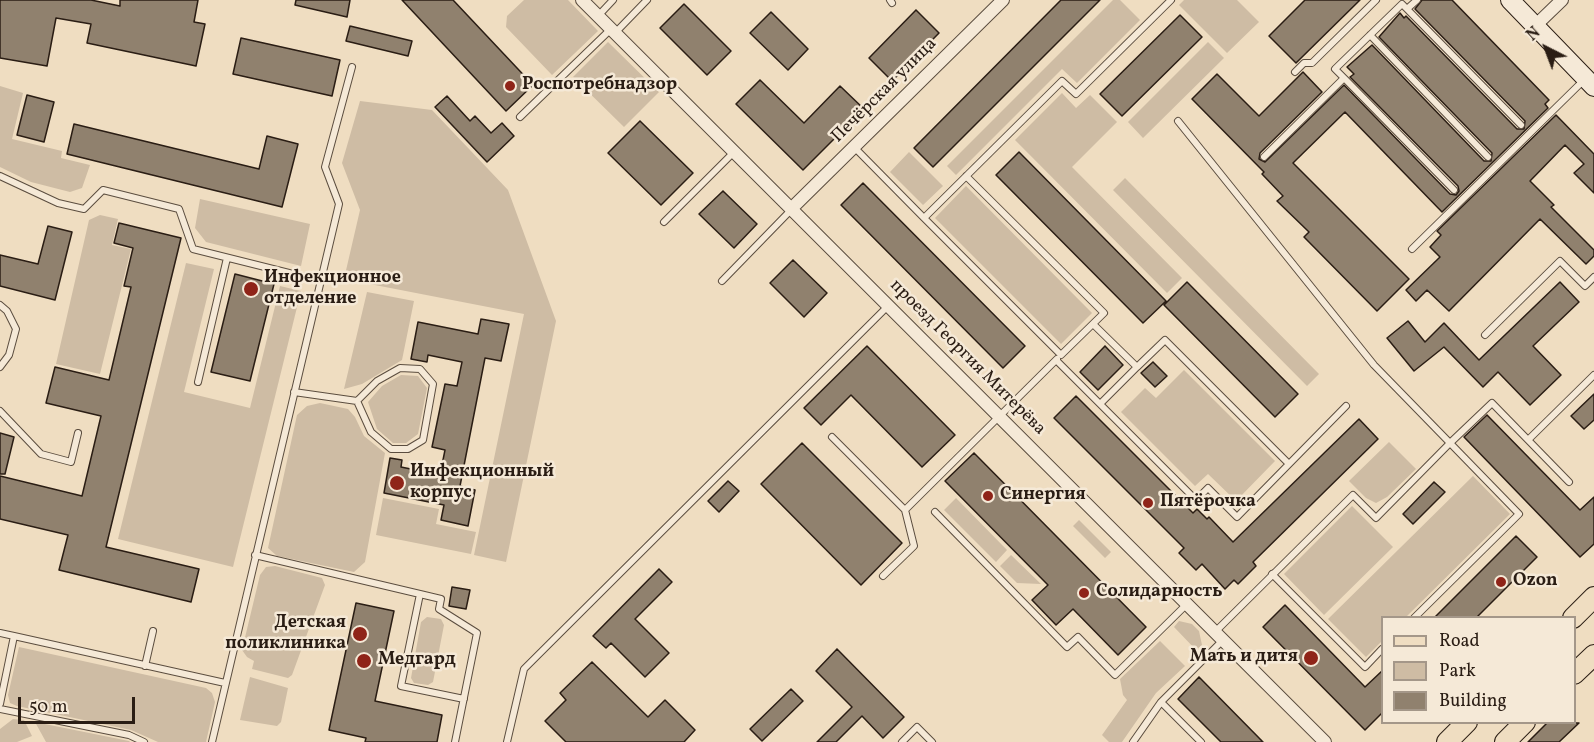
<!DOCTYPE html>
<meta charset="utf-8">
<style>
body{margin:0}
#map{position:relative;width:1594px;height:742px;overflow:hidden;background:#efddc1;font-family:Vollkorn,serif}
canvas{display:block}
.legend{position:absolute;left:1381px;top:616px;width:195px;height:108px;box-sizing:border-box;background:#f5e9d7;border:2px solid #a49789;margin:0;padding:8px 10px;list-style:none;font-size:18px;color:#2a1d14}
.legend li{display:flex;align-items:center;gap:12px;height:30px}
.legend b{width:30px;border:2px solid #a49789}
.north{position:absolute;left:1516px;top:18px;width:60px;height:60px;-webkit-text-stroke:4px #f5e9d7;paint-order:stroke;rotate:318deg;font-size:16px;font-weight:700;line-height:24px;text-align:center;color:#2a1d14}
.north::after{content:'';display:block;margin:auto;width:21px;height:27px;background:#2a1d14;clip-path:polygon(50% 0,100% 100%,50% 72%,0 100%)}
.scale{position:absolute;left:18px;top:697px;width:117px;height:27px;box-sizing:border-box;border:3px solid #2a1d14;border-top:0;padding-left:8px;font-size:18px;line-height:21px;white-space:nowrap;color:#2a1d14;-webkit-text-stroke:4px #f5e9d7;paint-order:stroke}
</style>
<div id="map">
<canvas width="1594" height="742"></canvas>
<ul class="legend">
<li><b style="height:8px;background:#efddc1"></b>Road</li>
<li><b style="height:16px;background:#cebca4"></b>Park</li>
<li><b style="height:16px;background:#90816e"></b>Building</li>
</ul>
<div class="north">N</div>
<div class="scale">50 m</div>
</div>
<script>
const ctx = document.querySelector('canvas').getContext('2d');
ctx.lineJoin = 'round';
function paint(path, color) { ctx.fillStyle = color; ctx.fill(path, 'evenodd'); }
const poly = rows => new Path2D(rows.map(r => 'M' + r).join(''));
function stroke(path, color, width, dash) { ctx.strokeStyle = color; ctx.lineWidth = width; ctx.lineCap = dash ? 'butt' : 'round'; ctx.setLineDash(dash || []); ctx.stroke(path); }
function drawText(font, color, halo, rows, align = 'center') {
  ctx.font = font + ' Vollkorn,serif'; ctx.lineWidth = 5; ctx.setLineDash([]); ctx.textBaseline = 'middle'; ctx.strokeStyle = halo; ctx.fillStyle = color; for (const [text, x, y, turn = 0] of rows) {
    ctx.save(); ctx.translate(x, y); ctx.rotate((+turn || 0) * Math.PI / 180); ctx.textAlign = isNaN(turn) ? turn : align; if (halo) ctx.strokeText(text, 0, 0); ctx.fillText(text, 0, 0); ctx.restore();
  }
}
paint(poly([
 [524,0,568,0,598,31,552,75,506,27,507,16],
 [1113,0,1120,0,1140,20,1077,83,1062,69,956,175,947,166],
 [1184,0,1237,0,1259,22,1227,53,1179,5],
 [608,42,659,92,624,127,573,77],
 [1208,42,1224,58,1143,138,1128,122],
 [0,86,23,93,12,139,62,151,61,158,90,165,82,188,70,192,31,182,0,167],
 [1062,93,1076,108,1090,95,1117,122,1072,167,1182,278,1167,293,1015,140],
 [360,101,432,110,508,190,556,321,506,562,474,555,524,314,344,279,360,210,342,163],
 [909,152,943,186,923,205,890,172],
 [1125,178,1319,374,1307,386,1113,190],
 [966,186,1092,313,1061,344,935,218],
 [200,199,310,224,301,266,206,242,195,228],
 [100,215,118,219,112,245,131,249,100,374,56,364,89,220],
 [186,263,214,269,184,392,250,408,280,286,301,291,233,567,118,539],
 [367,292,414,301,402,360,362,384,344,389],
 [1184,370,1275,461,1236,501,1208,474,1195,486,1121,412,1145,388,1156,398],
 [401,375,418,376,427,388,418,434,406,443,393,443,377,429,368,402,382,386],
 [320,403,348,409,355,417,364,436,385,453,365,562,354,572,277,556,268,548,297,415,307,406],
 [1389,442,1416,469,1387,497,1376,503,1366,498,1349,481],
 [1473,476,1510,514,1406,617,1382,618,1382,641,1366,657,1328,619],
 [383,498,439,509,436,524,476,532,471,554,376,535],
 [956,498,1007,550,996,562,944,510],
 [1352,506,1393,547,1324,615,1284,574],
 [1079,520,1111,552,1105,558,1073,526],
 [1011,555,1041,584,1017,583,1000,566],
 [275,566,322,578,325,585,292,675,288,678,252,669,254,661,247,657,242,650,260,575,266,567],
 [427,617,441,619,444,625,433,682,428,685,414,683,411,678,421,622],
 [1179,621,1192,624,1199,631,1202,645,1196,650,1174,627],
 [1160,641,1185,666,1156,693,1122,742,1109,742,1102,735,1127,700,1123,695,1120,679],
 [19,647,206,688,212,693,215,702,206,742,158,742,131,730,17,706,10,703,8,695],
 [250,677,288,688,281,722,277,726,240,720],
 [13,719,24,720,32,736,17,742,0,742,0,729],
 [35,722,129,741,130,742,46,742]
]), '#cebca4');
const building = poly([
 [0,0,91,0,120,6,120,0,198,0,194,22,205,24,196,66,87,43,91,24,56,18,47,66,0,58,0,0],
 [296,0,350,0,347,17,295,5,296,0],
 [402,0,453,0,533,85,506,111,402,0],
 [1061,0,1100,0,933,167,914,148,1061,0],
 [1305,0,1360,0,1296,63,1269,36,1305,0],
 [1422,0,1452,0,1549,100,1545,104,1548,108,1442,212,1345,112,1293,163,1409,279,1377,311,1304,237,1309,232,1277,201,1283,196,1262,174,1264,172,1192,99,1217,74,1259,116,1303,72,1322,92,1260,153,1259,159,1265,162,1344,85,1450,194,1456,195,1459,191,1458,186,1350,77,1354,74,1347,67,1372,45,1484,161,1491,161,1492,153,1379,37,1400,13,1404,18,1406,16,1517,129,1524,129,1525,121,1415,9,1422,0],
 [684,4,731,51,707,75,660,28,684,4],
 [916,10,939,33,892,81,869,58,916,10],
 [771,12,808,49,788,70,750,33,771,12],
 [1180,15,1202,37,1122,116,1100,94,1180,15],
 [350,26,412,41,408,56,346,41,350,26],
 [241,38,340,60,332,96,233,74,241,38],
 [760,80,804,123,840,86,864,109,803,170,736,104,760,80],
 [27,95,54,102,44,142,17,135,27,95],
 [447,96,470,121,475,116,491,133,502,123,514,136,487,162,435,107,447,96],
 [1556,115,1594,154,1594,193,1574,173,1584,164,1565,145,1530,181,1554,205,1551,207,1594,250,1594,256,1586,264,1540,219,1449,311,1427,290,1416,301,1406,290,1440,257,1430,247,1441,235,1437,231,1556,115],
 [640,121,693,173,661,205,608,153,640,121],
 [74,124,259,169,267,136,298,144,282,207,67,154,74,124],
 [1019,152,1166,301,1143,323,996,175,1019,152],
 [863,183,1025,346,1003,368,841,205,863,183],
 [723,191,757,224,734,248,699,214,723,191],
 [119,223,181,238,106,547,199,569,191,602,59,570,68,535,0,519,0,476,82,496,101,416,46,403,55,367,109,380,131,287,124,286,133,248,114,243,119,223],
 [48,226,72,232,55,300,0,286,0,255,38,264,48,226],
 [793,260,827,293,804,317,770,283,793,260],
 [235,274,274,284,250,381,211,372,235,274],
 [1187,282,1298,394,1275,417,1164,305,1187,282],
 [1560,282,1579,302,1533,346,1561,375,1530,405,1498,372,1483,387,1444,347,1414,371,1387,338,1408,321,1425,342,1444,323,1479,360,1560,282],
 [481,319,509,324,501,361,485,358,460,486,475,490,468,526,441,520,444,505,384,493,390,458,402,460,401,467,440,475,445,450,432,447,445,384,457,386,462,362,428,355,427,362,411,359,418,322,478,334,481,319],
 [867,346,955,435,922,467,851,395,821,425,804,408,867,346],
 [1105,346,1123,365,1098,390,1080,372,1105,346],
 [1153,362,1167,376,1155,387,1141,373,1153,362],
 [1594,394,1594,420,1584,429,1571,416,1594,394],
 [1076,396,1193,513,1197,509,1207,519,1209,517,1233,542,1359,419,1378,439,1253,562,1256,566,1238,584,1234,580,1225,589,1202,564,1196,570,1179,553,1184,548,1054,418,1076,396],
 [1487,415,1580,510,1594,497,1594,544,1580,557,1464,437,1487,415],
 [0,433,14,437,5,474,0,474,0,433],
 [802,443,902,543,861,585,761,484,802,443],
 [974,453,1146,627,1118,655,1073,609,1056,625,1032,600,1048,585,945,481,974,453],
 [728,481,739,491,719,512,708,501,728,481],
 [1434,482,1445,492,1413,524,1403,514,1434,482],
 [1516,536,1537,557,1476,618,1434,618,1516,536],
 [659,569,672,582,635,619,669,653,645,677,611,643,606,648,593,636,659,569],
 [452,587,470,590,466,609,449,606,452,587],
 [356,603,394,611,375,701,442,715,437,742,365,742,366,738,329,730,356,603],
 [1285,605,1365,687,1383,670,1383,712,1365,730,1263,627,1285,605],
 [837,649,904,717,883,738,862,716,836,742,817,742,852,707,816,671,837,649],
 [592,662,648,717,665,700,695,730,684,742,566,742,545,721,566,700,560,693,592,662],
 [1199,677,1263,742,1221,742,1178,699,1199,677],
 [791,689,803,701,762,741,750,729,791,689],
 [1547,723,1579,723,1559,742,1528,742,1547,723]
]);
paint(building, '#90816e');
stroke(building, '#2a1d14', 1.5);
const lane = poly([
 [890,0,892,3],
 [1407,9,1521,125],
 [598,16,613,0],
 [615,33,647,0],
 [1370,35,1488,157],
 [1295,72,1304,63,1312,63,1376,0],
 [1344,78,1454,190],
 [520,117,611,29],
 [1178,121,1374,365,1450,443,1492,403,1569,482],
 [854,147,924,218,1062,81,1076,94,1171,0],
 [1264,157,1344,78,1335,69,1402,4,1407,9,1417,0],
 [0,176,58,203,84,209,103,190,179,209,193,249,321,281],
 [924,218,1061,355,1104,313,966,176],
 [664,222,735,151],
 [1412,249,1585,79],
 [722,281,792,209],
 [0,305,7,311,16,329,9,355,0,367],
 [1093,324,1137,367,1165,340,1289,464],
 [1485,335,1560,261,1585,286,1594,277],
 [1056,360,1196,500,1208,488,1237,517,1346,406],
 [198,382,227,258],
 [294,392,357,401,371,432,391,449,408,449,423,440,433,384,420,369,400,368,377,381,357,401],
 [1100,404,1137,367],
 [0,411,41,454,71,462,78,433],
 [832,437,905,510,1057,359],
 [1528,440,1594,375],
 [935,512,1067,647,1078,637,1115,675,1187,604],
 [255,555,420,594],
 [1272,574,1365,667,1382,649],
 [883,576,914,546,905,510],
 [1215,632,1353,495,1376,518,1450,443,1519,514,1414,618],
 [0,633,14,636,0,704],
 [14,636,225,683],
 [145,666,153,631],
 [1161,702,1201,742],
 [0,709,129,735,144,742],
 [212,742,339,204,325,167,352,67],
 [455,742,477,633,439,609,441,599,420,594,401,686,464,699],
 [507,742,524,669,889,305],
 [902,742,917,727,932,742],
 [1133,742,1161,702,1223,640]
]);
const street = poly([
 [582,0,1325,742],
 [1535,26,1562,0],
 [792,208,1003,0]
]);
const secondary = poly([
 [1510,0,1594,87]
]);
const primary = poly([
 [1573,618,1594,597],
 [1574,674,1594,655],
 [1447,742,1467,722],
 [1505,742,1525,722]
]);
stroke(lane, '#5b4d3f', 8);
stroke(street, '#5b4d3f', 14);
stroke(secondary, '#2a1d14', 20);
stroke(primary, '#2a1d14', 22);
stroke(lane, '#f5e9d7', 6);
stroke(street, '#f5e9d7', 12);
stroke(secondary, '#f5e9d7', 18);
stroke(primary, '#efddc1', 20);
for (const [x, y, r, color] of [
 [510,86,6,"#8f2418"],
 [251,289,8,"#8f2418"],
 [397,483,8,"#8f2418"],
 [988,496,6,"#8f2418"],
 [1148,503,6,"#8f2418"],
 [1501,582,6,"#8f2418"],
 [1084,593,6,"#8f2418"],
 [360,634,8,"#8f2418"],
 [1311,658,8,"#8f2418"],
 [364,661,8,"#8f2418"]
]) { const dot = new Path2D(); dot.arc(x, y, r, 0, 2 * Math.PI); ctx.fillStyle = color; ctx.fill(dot); stroke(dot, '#f5e9d7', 2); }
drawText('bold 18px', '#2a1d14', '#f5e9d7', [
 ["Роспотребнадзор",522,86],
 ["Инфекционное",264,279],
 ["отделение",264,300],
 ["Инфекционный",410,473],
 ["корпус",410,494],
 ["Синергия",1000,496],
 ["Пятёрочка",1160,503],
 ["Ozon",1513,582],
 ["Солидарность",1096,593],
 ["Детская",346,624,"right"],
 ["поликлиника",346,645,"right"],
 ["Мать и дитя",1298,658,"right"],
 ["Медгард",378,661]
], 'left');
drawText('18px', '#2a1d14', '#f5e9d7', [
 ["Печёрская улица",885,91,-45],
 ["проезд Георгия Митерёва",967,358,45]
]);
</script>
